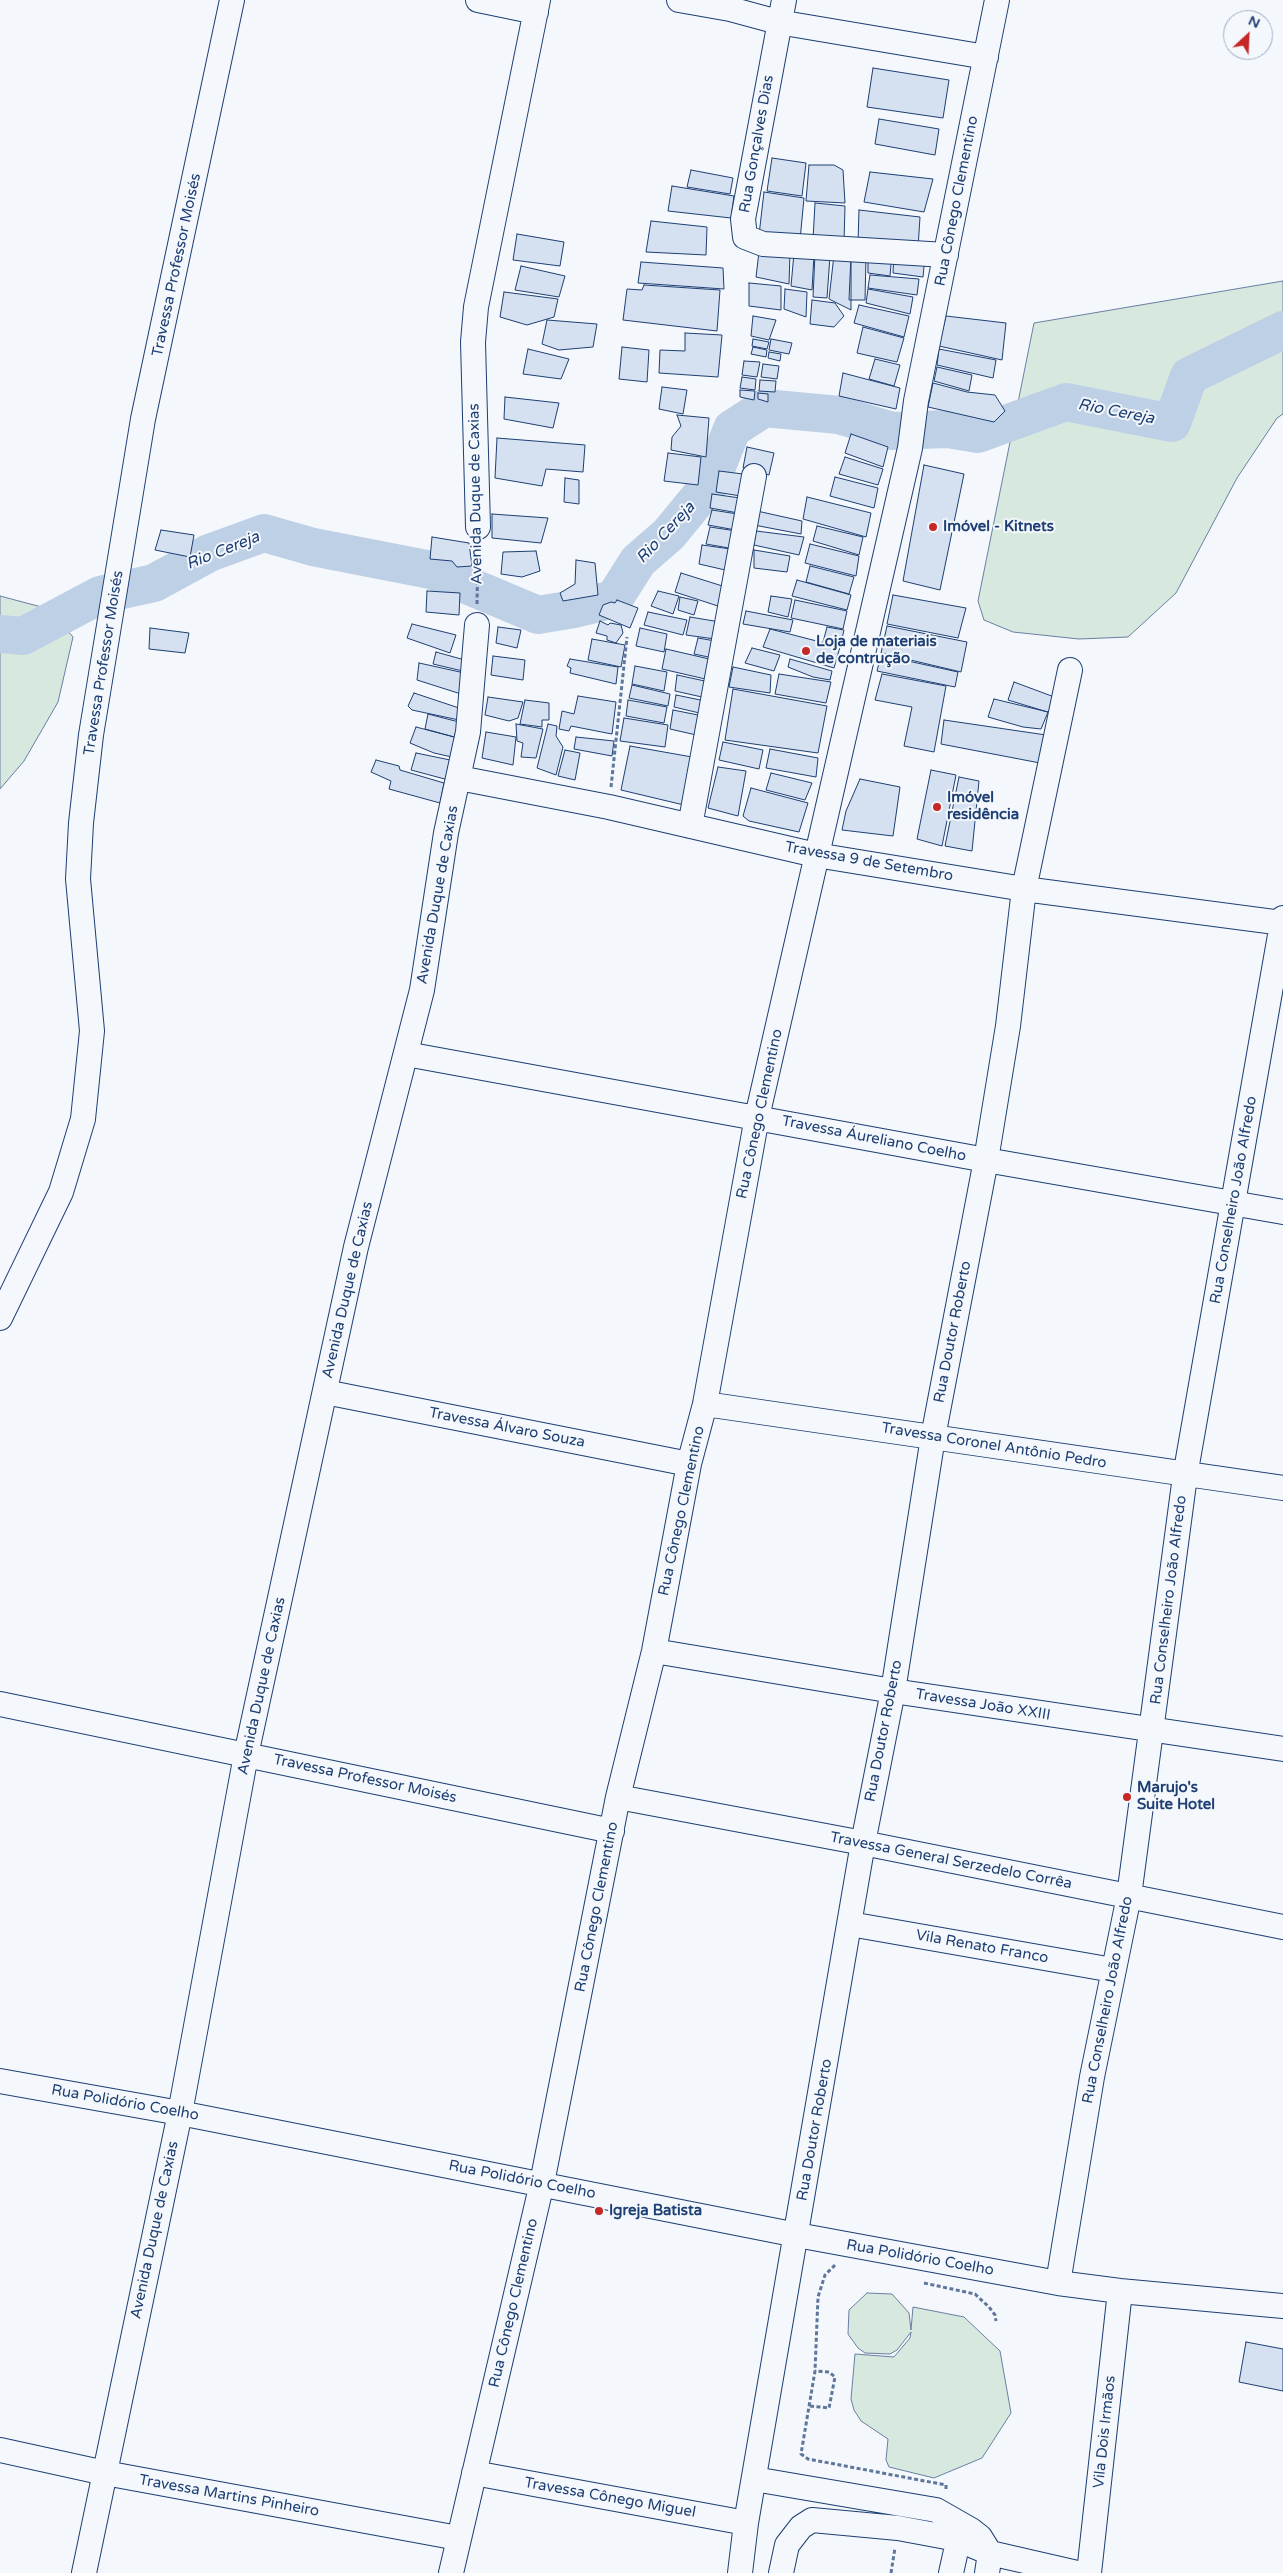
<!DOCTYPE html>
<meta charset="utf-8">
<style>
body{margin:0}
#map{position:relative;width:1283px;height:2573px;overflow:hidden;background:#f4f7fb;font-family:"Varela Round",sans-serif}
canvas{display:block}
.north{position:absolute;left:1223px;top:10px;width:50px;height:50px;box-sizing:border-box;background:#f4f7fb;border:1px solid #9eadc5;border-radius:50%;rotate:25deg;font-size:14px;font-weight:700;line-height:20px;text-align:center;color:#1d3f73}
.north::after{content:'';display:block;margin:auto;width:18px;height:22px;background:#c62828;clip-path:polygon(50% 0,100% 100%,50% 72%,0 100%)}
</style>
<div id="map">
<canvas width="1283" height="2573"></canvas>
<div class="north">N</div>
</div>
<script>
const ctx = document.querySelector('canvas').getContext('2d');
ctx.lineJoin = 'round';
function paint(path, color) { ctx.fillStyle = color; ctx.fill(path, 'evenodd'); }
const poly = rows => new Path2D(rows.map(r => 'M' + r).join(''));
function stroke(path, color, width, dash) { ctx.strokeStyle = color; ctx.lineWidth = width; ctx.lineCap = dash ? 'butt' : 'round'; ctx.setLineDash(dash || []); ctx.stroke(path); }
function drawText(font, color, halo, rows, align = 'center') {
  ctx.font = font + ' "Varela Round",sans-serif'; ctx.lineWidth = 4; ctx.setLineDash([]); ctx.textBaseline = 'middle'; ctx.strokeStyle = halo; ctx.fillStyle = color; for (const [text, x, y, turn = 0] of rows) {
    ctx.save(); ctx.translate(x, y); ctx.rotate((+turn || 0) * Math.PI / 180); ctx.textAlign = isNaN(turn) ? turn : align; if (halo) ctx.strokeText(text, 0, 0); ctx.fillText(text, 0, 0); ctx.restore();
  }
}
const green = poly([
 [1283,281,1283,414,1277,418,1237,478,1176,593,1128,637,1079,639,1013,632,984,620,978,601,1034,323,1283,281],
 [0,596,49,609,73,637,58,702,24,761,0,789,0,596],
 [867,2293,892,2294,909,2313,911,2330,913,2307,964,2317,1000,2351,1011,2413,982,2458,934,2478,889,2467,886,2460,888,2439,861,2421,854,2410,851,2399,855,2354,894,2357,910,2338,911,2332,897,2350,890,2354,865,2353,858,2348,848,2334,849,2310,867,2293]
]);
paint(green, '#d7e8df');
stroke(green, '#687fa3', 1);
stroke(poly([
 [0,634,23,636,100,595,154,583,209,553,264,533,313,547,431,570,538,615,574,609,614,599,638,561,669,534,710,484,732,429,764,408,839,415,892,431,948,429,978,434,1066,402,1172,423,1189,376,1283,330]
]), '#bed0e5', 38);
const building = poly([
 [873,68,949,80,943,118,867,107,873,68],
 [879,119,939,129,935,155,875,144,879,119],
 [772,158,806,163,802,196,767,191,772,158],
 [809,165,834,165,843,170,845,203,806,201,809,165],
 [691,170,733,178,730,194,687,187,691,170],
 [870,172,933,179,924,212,864,202,870,172],
 [672,186,734,196,731,218,668,211,672,186],
 [764,192,804,198,800,240,759,235,764,192],
 [815,203,845,206,844,242,813,240,815,203],
 [859,210,920,217,918,248,858,243,859,210],
 [651,221,707,227,706,255,646,252,651,221],
 [517,234,564,242,560,266,513,260,517,234],
 [759,252,790,253,789,284,756,277,759,252],
 [868,252,892,253,890,276,868,273,868,252],
 [794,253,814,255,812,290,791,286,794,253],
 [894,253,925,256,923,277,893,273,894,253],
 [815,254,830,256,827,298,813,297,815,254],
 [834,255,851,256,851,310,829,299,834,255],
 [851,256,866,256,865,300,849,300,851,256],
 [641,262,723,268,724,289,638,283,641,262],
 [521,266,565,276,559,297,515,290,521,266],
 [870,275,919,279,917,295,868,288,870,275],
 [749,283,781,286,781,310,749,306,749,283],
 [644,285,720,290,717,331,623,320,627,289,642,290,644,285],
 [785,289,807,292,806,317,784,309,785,289],
 [868,289,913,297,910,314,866,303,868,289],
 [504,292,558,299,554,317,527,325,500,317,504,292],
 [812,300,835,303,844,316,834,327,810,324,812,300],
 [859,305,909,316,904,337,854,323,859,305],
 [753,316,776,320,769,340,751,336,753,316],
 [946,316,1006,323,1002,360,939,346,946,316],
 [547,320,597,324,593,347,559,350,542,344,547,320],
 [863,327,904,338,897,362,857,353,863,327],
 [685,333,722,335,718,377,659,373,660,350,685,351,685,333],
 [753,339,769,342,767,349,752,346,753,339],
 [771,339,792,343,789,354,769,350,771,339],
 [622,347,649,350,647,382,619,379,622,347],
 [753,347,767,350,766,357,751,354,753,347],
 [528,349,569,359,561,379,523,374,528,349],
 [939,349,996,360,993,378,937,365,939,349],
 [769,352,781,354,780,361,768,358,769,352],
 [875,359,900,365,894,386,869,379,875,359],
 [744,361,760,362,757,377,742,375,744,361],
 [763,364,779,366,777,379,761,377,763,364],
 [937,367,972,375,969,391,934,381,937,367],
 [843,373,900,388,896,409,839,396,843,373],
 [742,377,756,379,755,390,740,388,742,377],
 [760,380,776,381,775,392,759,391,760,380],
 [933,383,967,392,995,395,1005,411,994,422,928,407,933,383],
 [662,387,687,390,683,414,659,409,662,387],
 [740,390,755,391,754,400,740,397,740,390],
 [758,393,768,394,768,402,758,399,758,393],
 [505,397,559,403,553,428,504,419,505,397],
 [677,415,709,418,706,457,671,450,672,437,681,426,677,415],
 [851,434,888,447,883,467,845,453,851,434],
 [497,438,585,445,583,472,546,469,542,486,495,478,497,438],
 [747,447,774,453,769,475,743,468,747,447],
 [668,453,701,457,698,485,664,481,668,453],
 [845,457,883,469,878,485,839,474,845,457],
 [924,465,964,474,940,590,903,581,924,465],
 [719,471,751,475,747,497,716,492,719,471],
 [835,477,878,488,874,508,830,496,835,477],
 [565,478,579,480,579,504,564,502,565,478],
 [712,494,747,499,744,514,710,508,712,494],
 [807,497,871,513,866,537,803,519,807,497],
 [712,510,744,515,741,531,708,525,712,510],
 [757,511,802,521,801,534,754,525,757,511],
 [492,514,548,518,541,543,492,538,492,514],
 [817,526,863,537,859,555,813,541,817,526],
 [710,527,743,532,740,550,706,544,710,527],
 [161,530,194,535,190,557,155,550,161,530],
 [756,531,804,537,799,555,754,545,756,531],
 [432,537,469,543,472,566,457,567,452,561,430,559,432,537],
 [810,544,859,556,856,576,805,563,810,544],
 [702,545,738,550,734,572,699,564,702,545],
 [754,550,790,556,787,572,754,568,754,550],
 [536,551,540,571,522,577,501,574,503,552,536,551],
 [576,560,595,563,598,595,563,601,560,593,575,584,576,560],
 [810,566,854,577,849,594,806,582,810,566],
 [681,573,732,589,727,609,675,592,681,573],
 [797,580,851,595,847,610,792,596,797,580],
 [427,591,460,593,459,615,426,612,427,591],
 [658,591,679,596,673,614,651,606,658,591],
 [893,595,966,608,958,638,887,624,893,595],
 [771,596,792,599,788,617,768,612,771,596],
 [680,597,698,601,694,615,678,610,680,597],
 [617,600,638,608,630,628,599,615,603,605,611,602,615,603,617,600],
 [795,600,847,611,843,629,791,618,795,600],
 [746,611,793,620,790,632,743,624,746,611],
 [648,612,687,620,683,635,644,625,648,612],
 [690,617,726,623,722,640,686,635,690,617],
 [600,621,608,625,610,623,621,625,623,633,616,643,607,640,607,636,596,633,600,621],
 [412,624,456,635,450,653,407,638,412,624],
 [887,626,967,642,961,672,881,653,887,626],
 [498,627,521,630,517,648,496,643,498,627],
 [827,627,844,630,840,647,823,642,827,627],
 [150,628,189,633,185,653,149,649,150,628],
 [640,628,667,634,664,652,636,646,640,628],
 [770,629,840,647,834,668,763,647,770,629],
 [698,638,721,642,718,659,694,654,698,638],
 [592,639,625,645,621,667,588,660,592,639],
 [752,648,780,655,774,671,745,663,752,648],
 [666,649,718,661,714,681,662,669,666,649],
 [436,652,472,662,471,673,433,664,436,652],
 [881,655,958,672,955,687,877,671,881,655],
 [493,656,525,660,523,680,491,675,493,656],
 [570,659,618,667,616,684,570,673,571,668,567,666,570,659],
 [790,659,832,671,830,680,813,677,788,667,790,659],
 [419,663,469,674,461,694,417,680,419,663],
 [635,666,667,672,664,691,632,684,635,666],
 [733,667,771,675,770,693,729,687,733,667],
 [779,674,831,682,826,703,775,694,779,674],
 [882,674,946,686,934,752,904,746,912,707,875,700,882,674],
 [677,675,714,683,711,699,675,691,677,675],
 [1014,682,1057,698,1051,713,1008,700,1014,682],
 [632,685,670,694,668,706,629,698,632,685],
 [733,689,827,706,818,753,725,740,733,689],
 [414,693,462,709,459,720,412,710,408,706,414,693],
 [676,695,710,702,708,715,674,707,676,695],
 [578,696,616,702,612,734,571,726,569,731,559,729,562,711,574,714,578,696],
 [488,697,523,702,518,718,509,721,485,715,488,697],
 [994,699,1048,712,1041,729,1023,727,988,717,994,699],
 [525,700,549,703,549,720,542,720,542,727,520,724,525,700],
 [628,700,667,707,664,723,626,716,628,700],
 [673,710,708,717,705,737,670,729,673,710],
 [428,714,459,722,454,737,425,729,428,714],
 [624,718,668,725,665,747,620,741,624,718],
 [944,720,1046,735,1040,763,941,744,944,720],
 [516,724,543,729,536,758,521,757,523,743,517,741,516,724],
 [548,724,557,726,556,736,563,747,556,775,537,768,548,724],
 [416,727,462,739,452,757,434,753,410,743,416,727],
 [486,732,516,737,513,765,482,758,486,732],
 [576,737,614,741,612,756,574,749,576,737],
 [723,742,763,750,759,769,719,760,723,742],
 [630,746,692,757,684,805,621,790,630,746],
 [770,749,818,758,816,777,766,768,770,749],
 [565,750,580,753,575,780,558,776,565,750],
 [416,753,460,762,456,782,411,770,416,753],
 [376,760,399,766,400,770,444,783,440,803,389,789,391,781,371,772,376,760],
 [718,767,746,771,738,816,708,808,718,767],
 [931,770,956,775,942,846,917,839,931,770],
 [771,773,812,783,805,800,766,790,771,773],
 [959,777,979,781,972,851,945,846,959,777],
 [860,779,900,787,893,836,842,830,846,811,860,779],
 [751,788,808,803,799,832,749,821,743,816,751,788],
 [1246,2342,1283,2349,1283,2391,1239,2382,1246,2342]
]);
paint(building, '#d5e0f0');
stroke(building, '#1d3f73', 1);
const minor = poly([
 [478,0,536,12],
 [679,0,730,9,778,22,986,57],
 [784,0,743,219,745,237,763,244,946,255],
 [478,527,473,342,476,307,538,0],
 [459,778,609,807,816,855,1024,889,1283,923],
 [690,826,754,476],
 [406,1054,986,1160,1283,1212],
 [0,1318,61,1192,83,1119,92,1031,78,879,81,823,91,735,143,419,232,0],
 [325,1392,689,1464],
 [705,1404,1283,1488],
 [654,1651,893,1691,1283,1749],
 [0,1704,612,1831],
 [618,1797,863,1843,1283,1927],
 [850,1924,1113,1970],
 [0,2081,180,2113,797,2235,1058,2283,1120,2291,1283,2306],
 [1058,2283,1092,2077,1129,1896,1185,1476,1283,918],
 [0,2450,105,2473,458,2538],
 [474,2473,746,2523],
 [754,2479,936,2510,971,2530,980,2537,990,2553,987,2573],
 [84,2573,180,2113,246,1755,356,1247,422,990,446,833,468,732,477,625],
 [451,2573,542,2183,618,1797,654,1651,689,1464,705,1404,757,1117,910,448,916,401,997,0],
 [740,2573,746,2523,863,1843,893,1691,933,1437,986,1160,1008,1026,1024,889,1070,670],
 [781,2573,787,2545,801,2527,812,2520,898,2528,957,2539,990,2553,1077,2573],
 [951,2573,957,2546,952,2526],
 [1089,2573,1120,2291]
]);
stroke(minor, '#1d3f73', 26);
stroke(poly([
 [477,604,478,548],
 [611,787,627,637],
 [835,2265,825,2275,818,2297,815,2371,801,2454,808,2459,946,2485,946,2491],
 [924,2283,975,2294,989,2307,995,2315,996,2321],
 [810,2406,829,2408,835,2377,829,2372,815,2371],
 [891,2573,895,2548]
]), '#5e769c', 3, [4, 2.5]);
stroke(minor, '#f4f7fb', 24);
for (const [x, y, r, color] of [
 [933,527,5,"#c62828"],
 [806,651,5,"#c62828"],
 [937,807,5,"#c62828"],
 [1127,1797,5,"#c62828"],
 [599,2211,5,"#c62828"]
]) { const dot = new Path2D(); dot.arc(x, y, r, 0, 2 * Math.PI); ctx.fillStyle = color; ctx.fill(dot); stroke(dot, '#f4f7fb', 2); }
drawText('15px', '#1d3f73', '#f4f7fb', [
 ["Rua Gonçalves Dias",757,144,-80],
 ["Rua Cônego Clementino",957,201,-79],
 ["Travessa Professor Moisés",177,265,-78],
 ["Avenida Duque de Caxias",476,494,-91],
 ["Travessa Professor Moisés",104,663,-81],
 ["Travessa 9 de Setembro",869,862,10],
 ["Avenida Duque de Caxias",438,895,-80],
 ["Rua Cônego Clementino",760,1114,-78],
 ["Travessa Áureliano Coelho",874,1139,11],
 ["Rua Conselheiro João Alfredo",1234,1200,-80],
 ["Avenida Duque de Caxias",348,1290,-77],
 ["Rua Doutor Roberto",953,1332,-79],
 ["Travessa Álvaro Souza",507,1428,11],
 ["Travessa Coronel Antônio Pedro",994,1446,9],
 ["Rua Cônego Clementino",682,1511,-78],
 ["Rua Conselheiro João Alfredo",1169,1600,-83],
 ["Avenida Duque de Caxias",262,1686,-78],
 ["Travessa João XXIII",983,1705,9],
 ["Rua Doutor Roberto",884,1731,-79],
 ["Travessa Professor Moisés",365,1779,12],
 ["Travessa General Serzedelo Corrêa",951,1861,11],
 ["Rua Cônego Clementino",597,1907,-79],
 ["Vila Renato Franco",982,1947,10],
 ["Rua Conselheiro João Alfredo",1108,2000,-79],
 ["Rua Polidório Coelho",125,2103,10],
 ["Rua Doutor Roberto",815,2130,-80],
 ["Rua Polidório Coelho",522,2180,11],
 ["Avenida Duque de Caxias",155,2230,-78],
 ["Rua Polidório Coelho",920,2258,10],
 ["Rua Cônego Clementino",514,2303,-77],
 ["Vila Dois Irmãos",1105,2432,-84],
 ["Travessa Martins Pinheiro",229,2496,10],
 ["Travessa Cônego Miguel",610,2498,10]
]);
drawText('bold 15px', '#1d3f73', '#f4f7fb', [
 ["Imóvel - Kitnets",943,527],
 ["Loja de materiais",816,642],
 ["de contrução",816,659],
 ["Imóvel",947,798],
 ["residência",947,815],
 ["Marujo's",1137,1788],
 ["Suite Hotel",1137,1805],
 ["Igreja Batista",609,2211]
], 'left');
drawText('italic 16px', '#1d3f73', '#f4f7fb', [
 ["Rio Cereja",1116,412,11],
 ["Rio Cereja",666,533,-47],
 ["Rio Cereja",223,551,-22]
]);
</script>
